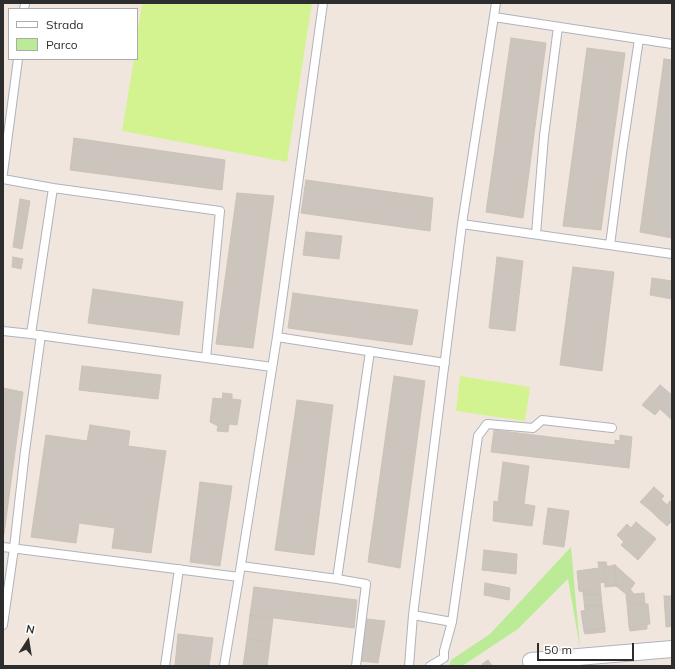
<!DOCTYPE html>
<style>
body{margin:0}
#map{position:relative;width:675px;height:669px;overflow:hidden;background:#f0e6de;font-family:Mulish,sans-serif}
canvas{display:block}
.frame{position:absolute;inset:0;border:4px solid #2d2d2d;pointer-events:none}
.legend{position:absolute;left:8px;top:8px;width:130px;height:52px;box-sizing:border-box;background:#fff;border:1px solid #ababab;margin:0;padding:5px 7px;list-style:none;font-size:12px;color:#2d2d2d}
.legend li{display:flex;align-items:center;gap:8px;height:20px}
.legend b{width:20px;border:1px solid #ababab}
.north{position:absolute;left:8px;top:621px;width:40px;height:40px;-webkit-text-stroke:3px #fff;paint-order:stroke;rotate:12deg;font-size:11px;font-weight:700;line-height:16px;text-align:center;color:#2d2d2d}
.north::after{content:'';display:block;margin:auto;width:14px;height:18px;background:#2d2d2d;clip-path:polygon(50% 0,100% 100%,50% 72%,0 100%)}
.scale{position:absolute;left:537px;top:643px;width:97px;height:18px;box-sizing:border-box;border:2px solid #2d2d2d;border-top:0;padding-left:5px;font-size:12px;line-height:14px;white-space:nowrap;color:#2d2d2d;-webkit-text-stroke:3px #fff;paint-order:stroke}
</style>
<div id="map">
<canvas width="675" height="669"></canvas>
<div class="frame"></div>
<ul class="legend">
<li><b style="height:5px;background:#fff"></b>Strada</li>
<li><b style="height:11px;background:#bbeb96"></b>Parco</li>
</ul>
<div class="north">N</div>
<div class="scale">50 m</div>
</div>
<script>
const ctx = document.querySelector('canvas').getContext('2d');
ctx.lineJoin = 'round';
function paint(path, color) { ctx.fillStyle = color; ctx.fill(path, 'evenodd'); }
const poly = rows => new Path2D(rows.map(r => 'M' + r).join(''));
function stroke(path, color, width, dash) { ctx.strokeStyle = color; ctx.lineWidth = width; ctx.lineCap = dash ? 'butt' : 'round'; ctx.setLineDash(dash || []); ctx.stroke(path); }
paint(poly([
 [571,547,580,648,568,579,518,629,462,666,449,666,451,660,490,634]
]), '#bbeb96');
paint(poly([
 [142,3,312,3,287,162,122,131,134,59,137,59,137,37],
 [460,376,530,387,525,421,456,411]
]), '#d3f391');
const building = poly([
 [511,38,546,43,523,218,486,212,511,38],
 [587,48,625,53,601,230,563,226,587,48],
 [664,59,672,60,672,238,640,232,664,59],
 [74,138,225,160,222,190,70,170,74,138],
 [306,180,433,198,430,231,301,213,306,180],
 [237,193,274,196,253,348,216,344,237,193],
 [20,199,30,201,22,249,13,247,20,199],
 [306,232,342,236,339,259,303,255,306,232],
 [13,257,23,259,21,269,12,267,13,257],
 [497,257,523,261,515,331,489,328,497,257],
 [573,267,614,272,602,371,560,365,573,267],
 [652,278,672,281,672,299,650,295,652,278],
 [93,289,183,302,179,335,88,323,93,289],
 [293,293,418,310,412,345,288,328,293,293],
 [82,366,161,375,158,399,79,390,82,366],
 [394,376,425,381,400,568,368,562,394,376],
 [660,385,672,395,672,420,660,409,655,415,642,405,660,385],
 [3,388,23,392,4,534,3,534,3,388],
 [223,393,232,394,232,399,241,400,237,425,229,424,228,432,217,431,218,426,210,422,213,398,222,399,223,393],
 [297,400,333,405,314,555,275,550,297,400],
 [90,425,130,431,128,446,166,451,151,553,112,548,115,528,79,523,76,543,31,537,46,435,87,441,90,425],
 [494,430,615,445,615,440,620,441,620,435,632,437,629,468,491,452,494,430],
 [503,462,529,466,524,504,535,506,532,526,493,521,494,501,498,502,503,462],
 [200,482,232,486,220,566,190,562,200,482],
 [654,487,664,496,651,511,640,502,654,487],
 [661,499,667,505,657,517,651,511,661,499],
 [670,501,672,503,672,521,667,526,657,517,670,501],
 [548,508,569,511,564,547,543,544,548,508],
 [636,522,654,537,640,551,627,538,624,542,617,535,627,524,631,528,636,522],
 [654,537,656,539,638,560,621,545,627,538,640,551,654,537],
 [484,550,517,554,516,574,482,570,484,550],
 [598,562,606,562,607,566,604,567,605,582,600,583,601,594,586,595,587,591,583,592,579,591,577,571,599,568,598,562],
 [615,565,616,586,605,587,604,567,615,565],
 [615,565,635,583,627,594,618,585,616,586,615,565],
 [485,583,510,588,509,600,484,595,485,583],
 [618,585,627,594,630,589,634,594,644,593,645,604,627,603,626,594,616,586,618,585],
 [254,587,357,600,354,628,250,615,254,587],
 [587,591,586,595,601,594,602,605,587,606,588,610,585,610,583,592,587,591],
 [664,596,672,596,672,626,666,627,664,596],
 [627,603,648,604,650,624,629,627,627,603],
 [602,605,605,628,584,631,581,611,588,610,587,606,602,605],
 [250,615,273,618,270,642,247,639,250,615],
 [367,619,385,621,378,663,361,661,367,619],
 [647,625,647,629,630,631,629,627,647,625],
 [605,628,605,632,585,634,584,631,605,628],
 [178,634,213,638,209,666,175,666,178,634],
 [247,639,270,642,267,666,243,666,247,639],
 [488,660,492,666,483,666,482,664,488,660]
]);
paint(building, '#cbc5bd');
stroke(building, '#ccc2b7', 1);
const lane = poly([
 [24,9,25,4],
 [494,17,672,44],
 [3,173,18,59],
 [3,179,53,188,31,334],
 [53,188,220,211,206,358],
 [462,224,672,254],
 [536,234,544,136,558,27],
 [610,245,622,153,639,39],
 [3,331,31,334,272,367],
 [277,337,445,363],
 [3,547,239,577],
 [241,566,337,579,370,351],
 [337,579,366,584,356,666],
 [413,615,452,622],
 [3,625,14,548,25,451,41,335],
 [165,666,179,569],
 [224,666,239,577,277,337,323,3],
 [409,666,413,615,462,224,496,3],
 [430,666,444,658,444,651,452,622,478,436,487,424,533,428,542,420,612,428]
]);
const street = poly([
 [532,666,531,661,672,649]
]);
stroke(lane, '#aeb3be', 10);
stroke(street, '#aeb3be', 18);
stroke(lane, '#fff', 8);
stroke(street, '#fff', 16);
</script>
